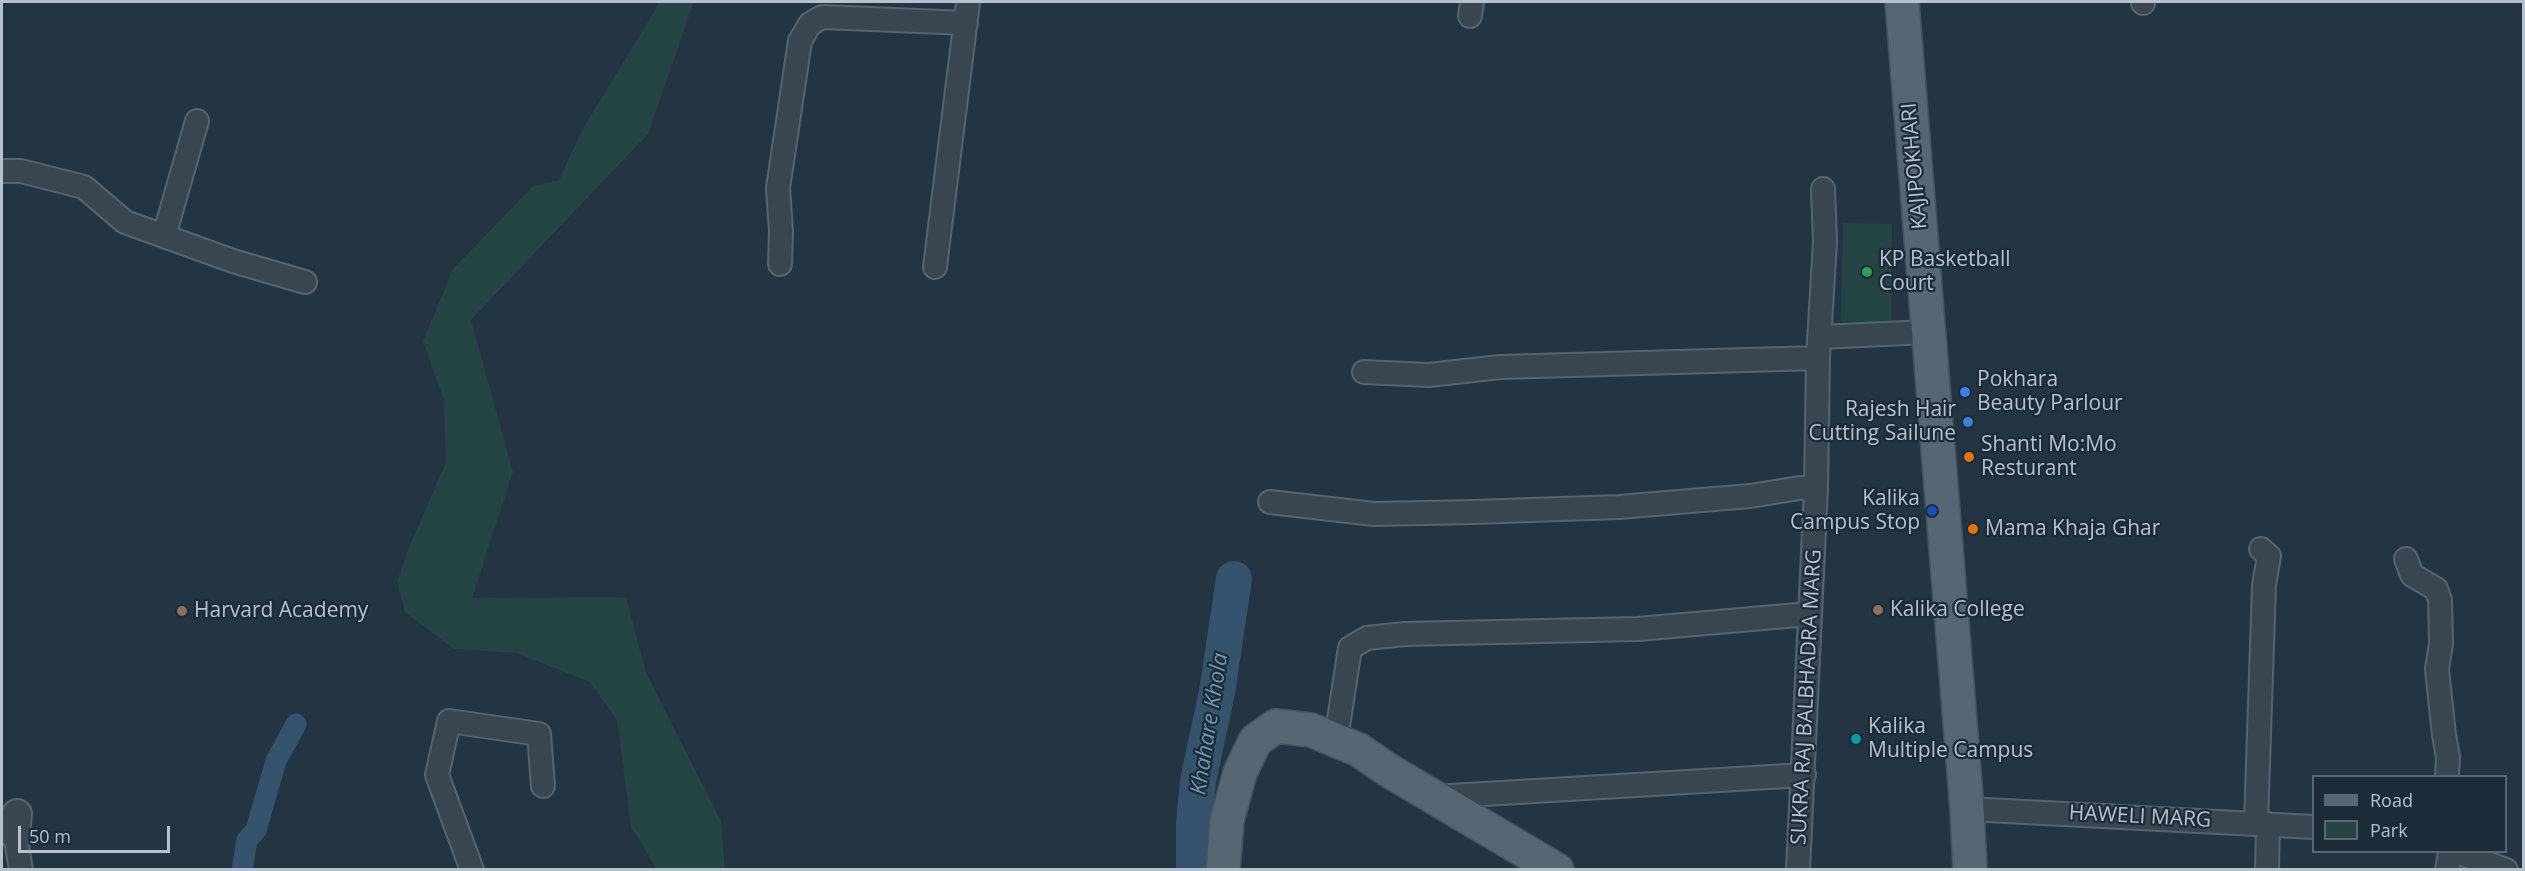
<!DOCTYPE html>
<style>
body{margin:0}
#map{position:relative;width:2525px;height:871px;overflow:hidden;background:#233543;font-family:"Open Sans",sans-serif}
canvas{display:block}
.frame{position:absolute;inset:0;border:3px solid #b5c1cd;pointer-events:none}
.legend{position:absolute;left:2312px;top:775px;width:195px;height:78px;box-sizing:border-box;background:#1c2b38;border:2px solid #596774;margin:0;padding:8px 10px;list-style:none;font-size:18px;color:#b5c1cd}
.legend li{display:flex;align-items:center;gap:12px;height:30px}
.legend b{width:30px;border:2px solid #596774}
.scale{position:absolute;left:18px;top:826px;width:152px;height:27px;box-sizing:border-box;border:3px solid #b5c1cd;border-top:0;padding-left:8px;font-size:18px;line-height:21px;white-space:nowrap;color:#b5c1cd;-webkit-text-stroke:4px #1c2b38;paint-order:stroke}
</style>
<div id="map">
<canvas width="2525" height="871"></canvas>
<div class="frame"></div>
<ul class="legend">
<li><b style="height:8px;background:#566673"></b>Road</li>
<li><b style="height:16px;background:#254444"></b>Park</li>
</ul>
<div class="scale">50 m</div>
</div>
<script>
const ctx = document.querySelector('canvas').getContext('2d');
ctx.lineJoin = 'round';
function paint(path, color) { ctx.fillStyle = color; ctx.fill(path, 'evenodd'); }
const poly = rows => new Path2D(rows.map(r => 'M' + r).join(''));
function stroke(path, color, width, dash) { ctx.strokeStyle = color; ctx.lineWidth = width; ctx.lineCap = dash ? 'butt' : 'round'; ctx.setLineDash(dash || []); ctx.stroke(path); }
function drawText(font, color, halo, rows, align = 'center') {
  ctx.font = font + ' "Open Sans",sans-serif'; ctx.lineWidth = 4.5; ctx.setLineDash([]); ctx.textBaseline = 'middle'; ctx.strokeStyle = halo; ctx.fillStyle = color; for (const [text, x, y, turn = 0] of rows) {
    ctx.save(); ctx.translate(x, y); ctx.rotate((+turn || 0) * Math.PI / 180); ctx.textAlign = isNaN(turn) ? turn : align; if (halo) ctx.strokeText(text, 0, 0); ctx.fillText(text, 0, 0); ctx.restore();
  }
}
paint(poly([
 [660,2,694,2,648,134,471,320,513,472,472,598,626,597,646,673,721,821,725,869,657,869,631,827,617,720,590,682,516,653,454,649,405,612,397,582,408,550,446,462,444,400,423,341,453,269,533,186,559,180,582,130],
 [1843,223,1892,224,1891,322,1841,321]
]), '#254444');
stroke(poly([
 [242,870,247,840,256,830,276,761,296,724]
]), '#35536c', 21);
stroke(poly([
 [1194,870,1194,823,1198,781,1217,692,1234,579]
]), '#35536c', 36);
const minor = poly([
 [2143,2,2143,3],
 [1470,16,1472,2],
 [2,171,21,171,84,187,125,222,233,261,305,282],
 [164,236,197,121],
 [780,264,781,231,778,188,800,41,810,24,822,17,966,23],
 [935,267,968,2],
 [1819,337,1928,332],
 [1364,372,1429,375,1500,367,1818,358],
 [1270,502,1374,514,1473,512,1619,507,1750,496,1800,488,1816,488,1818,358,1825,242,1823,189],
 [2406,559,2412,575,2436,589,2440,600,2441,644,2437,669,2444,735,2448,757,2447,776],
 [1336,739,1350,648,1367,638,1405,634,1638,629,1809,614],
 [1434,797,1804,775],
 [1967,809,2314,827],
 [2256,823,2264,585,2269,556,2261,549],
 [2,831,15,834,21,870],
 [2457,852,2506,870],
 [472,870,437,775,449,721,539,734,543,786],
 [1798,870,1816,488],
 [2267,870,2268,824],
 [2447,870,2450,852]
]);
const tertiary = poly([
 [15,834,17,814]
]);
const primary = poly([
 [1902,2,1967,809,1970,870],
 [1223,870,1227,820,1240,773,1255,741,1276,726,1311,730,1359,750,1388,770,1557,870]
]);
stroke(minor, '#566470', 26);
stroke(tertiary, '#566470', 32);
stroke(primary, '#45525f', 36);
stroke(minor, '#384652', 22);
stroke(tertiary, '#384652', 28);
stroke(primary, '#566673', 33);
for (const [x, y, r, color] of [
 [1867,272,6,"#2e9e5b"],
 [1965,392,6,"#3f7fe0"],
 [1968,422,6,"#3f7fe0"],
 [1969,457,6,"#e8710a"],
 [1932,511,6,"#1a4fb4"],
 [1973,529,6,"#e8710a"],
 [1878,610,6,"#8d6e63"],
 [182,611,6,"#8d6e63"],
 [1856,739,6,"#0f9aa8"]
]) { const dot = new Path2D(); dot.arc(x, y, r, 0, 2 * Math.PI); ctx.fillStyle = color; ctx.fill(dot); stroke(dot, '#1c2b38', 2); }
drawText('21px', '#b5c1cd', '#1c2b38', [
 ["KAJIPOKHARI",1915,166,-95],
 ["SUKRA RAJ BALBHADRA MARG",1807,697,-87],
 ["HAWELI MARG",2140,817,3]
]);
drawText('21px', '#b5c1cd', '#1c2b38', [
 ["KP Basketball",1879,260],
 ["Court",1879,284],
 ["Pokhara",1977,380],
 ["Beauty Parlour",1977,404],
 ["Rajesh Hair",1956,410,"right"],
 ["Cutting Sailune",1956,434,"right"],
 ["Shanti Mo:Mo",1981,445],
 ["Resturant",1981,469],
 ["Kalika",1920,499,"right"],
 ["Campus Stop",1920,523,"right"],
 ["Mama Khaja Ghar",1985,529],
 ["Kalika College",1890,610],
 ["Harvard Academy",194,611],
 ["Kalika",1868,727],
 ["Multiple Campus",1868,751]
], 'left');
drawText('italic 22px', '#7196b3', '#1c2b38', [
 ["Khahare Khola",1210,724,-81]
]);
</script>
